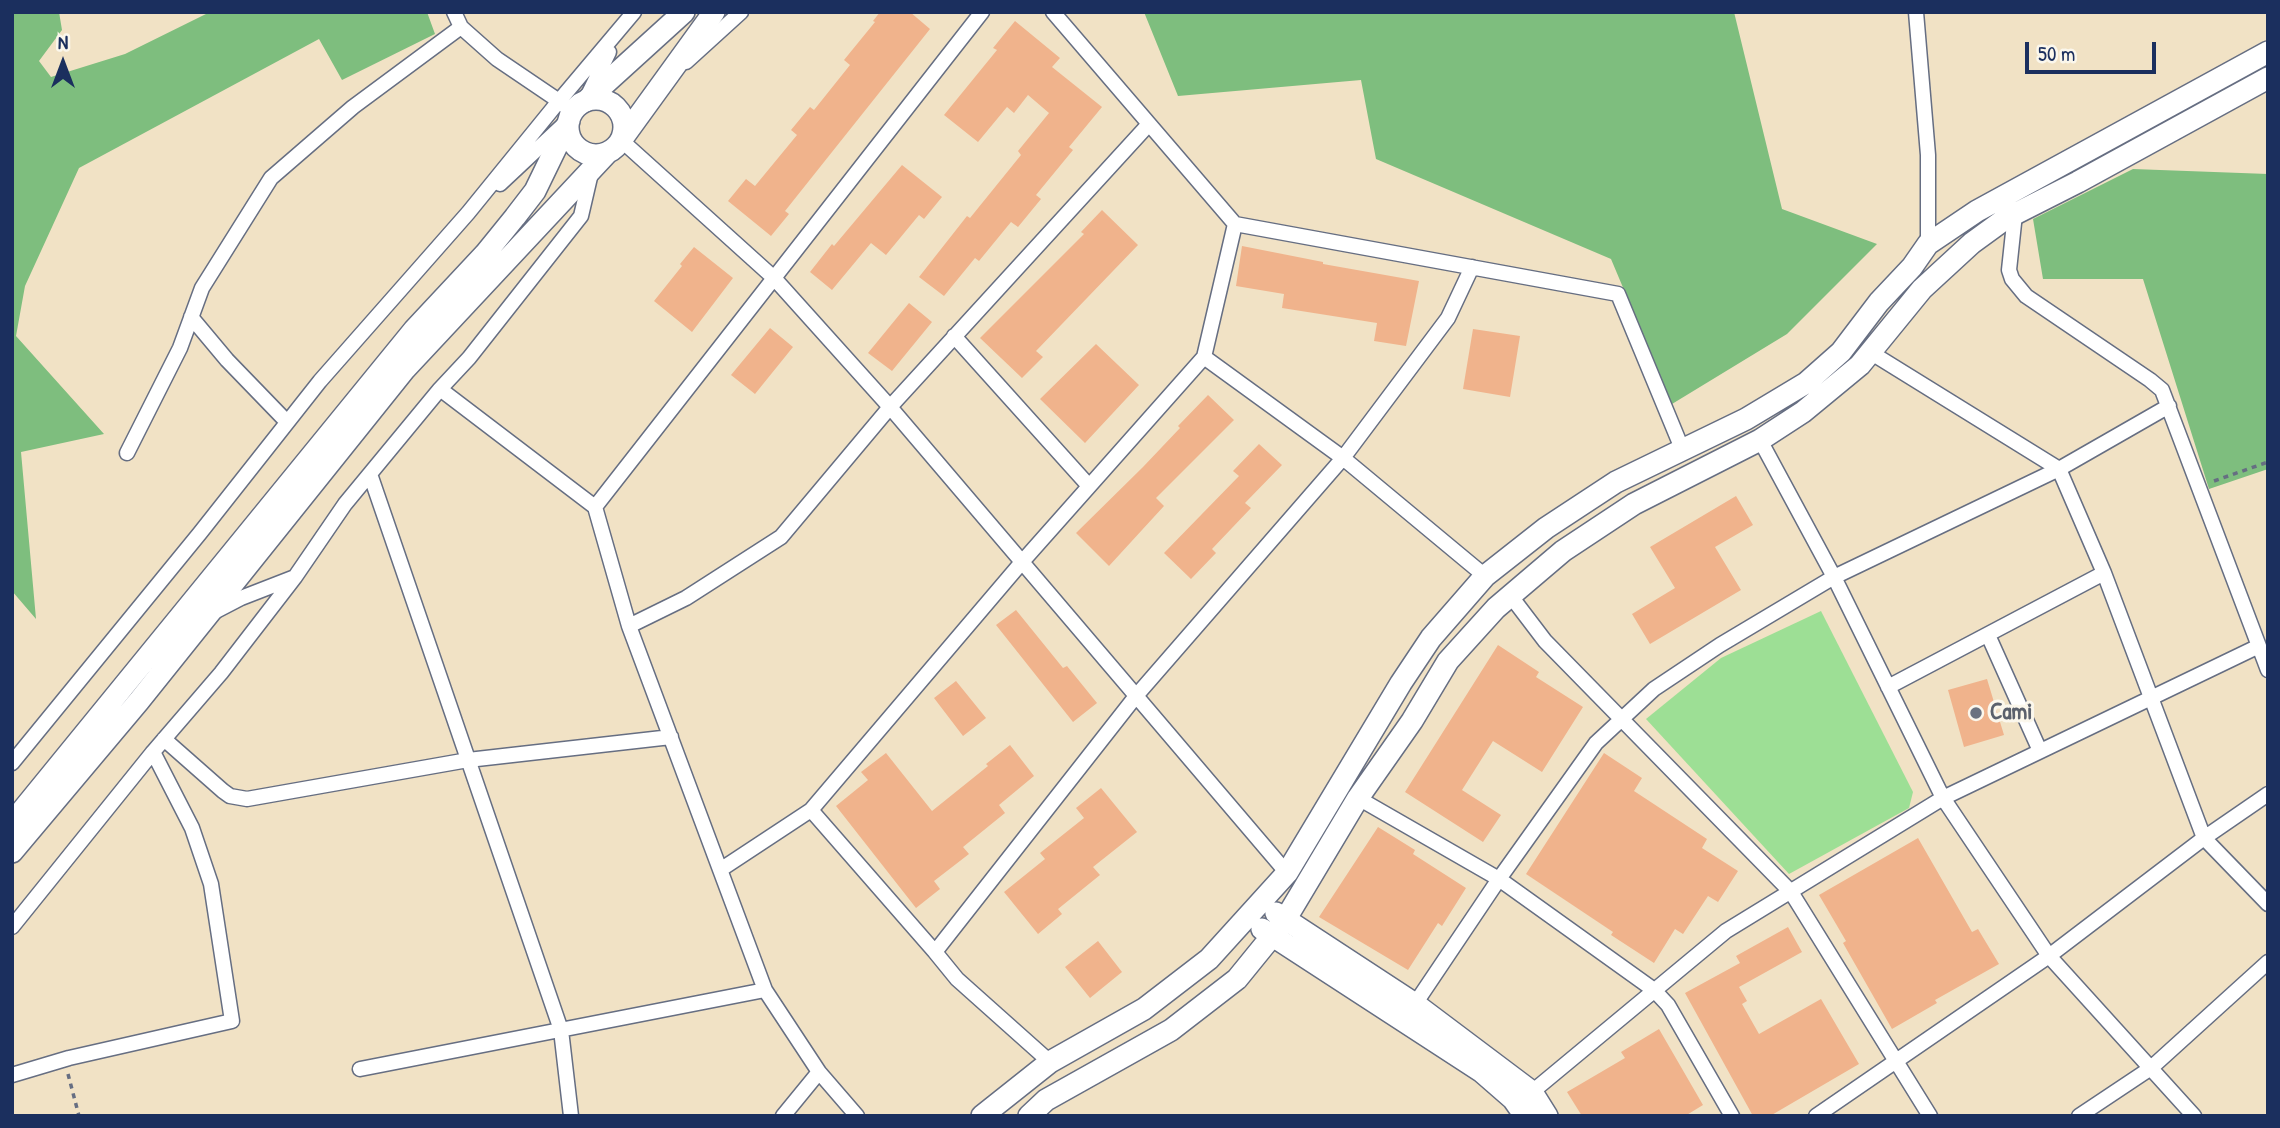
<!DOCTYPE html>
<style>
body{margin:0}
#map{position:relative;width:2280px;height:1128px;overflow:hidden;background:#f1e2c5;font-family:"Patrick Hand",sans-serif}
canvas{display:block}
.frame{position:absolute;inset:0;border:14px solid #1b2f5e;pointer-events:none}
.north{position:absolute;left:28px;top:28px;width:70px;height:70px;-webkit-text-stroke:5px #fbf7ec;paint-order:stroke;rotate:0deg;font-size:19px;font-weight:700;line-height:28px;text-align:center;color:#1b2f5e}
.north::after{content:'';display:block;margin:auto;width:24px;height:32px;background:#1b2f5e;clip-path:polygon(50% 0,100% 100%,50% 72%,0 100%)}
.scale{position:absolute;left:2025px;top:42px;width:131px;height:32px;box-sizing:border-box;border:4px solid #1b2f5e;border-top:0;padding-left:9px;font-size:21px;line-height:24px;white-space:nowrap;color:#1b2f5e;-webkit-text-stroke:5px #fbf7ec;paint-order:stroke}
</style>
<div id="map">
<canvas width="2280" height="1128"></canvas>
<div class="frame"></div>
<div class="north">N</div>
<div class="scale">50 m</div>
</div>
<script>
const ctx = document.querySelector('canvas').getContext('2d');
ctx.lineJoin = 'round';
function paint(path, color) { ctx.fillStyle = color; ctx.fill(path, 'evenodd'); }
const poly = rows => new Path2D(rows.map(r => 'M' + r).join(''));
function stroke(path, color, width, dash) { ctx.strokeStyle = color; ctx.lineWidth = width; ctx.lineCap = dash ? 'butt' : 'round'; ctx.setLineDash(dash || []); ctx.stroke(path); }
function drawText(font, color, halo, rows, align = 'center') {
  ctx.font = font + ' "Patrick Hand",sans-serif'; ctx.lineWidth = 6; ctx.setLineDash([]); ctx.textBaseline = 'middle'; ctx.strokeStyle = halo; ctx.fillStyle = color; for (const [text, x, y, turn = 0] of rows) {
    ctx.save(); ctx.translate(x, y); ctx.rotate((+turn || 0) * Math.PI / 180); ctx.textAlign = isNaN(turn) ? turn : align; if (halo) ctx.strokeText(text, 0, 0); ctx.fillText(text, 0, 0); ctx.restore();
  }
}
paint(poly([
 [1821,611,1913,792,1909,808,1789,874,1646,719,1721,658]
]), '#9ddf95');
paint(poly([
 [12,12,59,12,62,30,39,61,51,77,125,54,210,12,427,12,435,34,342,80,319,39,79,168,25,286,16,336,104,434,21,452,36,619,12,591],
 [1144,12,1734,12,1782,209,1877,244,1787,334,1672,404,1611,259,1376,159,1361,80,1178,96],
 [2133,169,2268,174,2268,469,2209,489,2143,279,2043,279,2033,219]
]), '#7ebe7e');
paint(poly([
 [880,12,910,12,930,29,785,211,789,214,771,236,728,201,746,179,755,186,797,135,791,130,810,107,814,110,850,65,844,60,875,22,873,21],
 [1015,21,1060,58,1052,67,1102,107,1069,147,1073,150,1036,195,1041,199,1018,227,1011,222,979,261,975,258,944,296,919,277,967,216,970,218,1021,155,1018,151,1049,113,1028,95,1014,113,1007,107,978,142,944,115,997,50,993,48],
 [902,165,942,197,924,219,919,215,886,255,871,243,832,290,810,272,832,244,834,246],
 [1102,210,1138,245,1036,351,1043,357,1022,378,980,338,1084,234,1081,232],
 [1242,246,1323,262,1323,264,1419,281,1406,346,1374,341,1377,323,1282,308,1284,294,1236,286],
 [694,247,733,278,692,332,654,301,682,266,680,264],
 [909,303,932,322,892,371,868,353],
 [770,328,793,347,755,394,731,375],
 [1473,329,1520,336,1510,397,1463,389],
 [1096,344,1139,385,1085,443,1040,399],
 [1208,395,1234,420,1156,498,1164,506,1109,566,1076,533,1143,467,1180,428,1178,426],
 [1259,444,1282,465,1245,503,1251,508,1212,549,1216,553,1191,579,1164,553,1239,476,1233,471],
 [1736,496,1753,525,1715,547,1741,590,1650,644,1632,614,1675,588,1650,547],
 [1016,610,1063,668,1067,666,1097,703,1073,722,996,625],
 [1498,645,1539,672,1536,677,1583,707,1542,772,1493,741,1462,790,1501,815,1483,842,1405,792],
 [1987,679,2004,735,1964,747,1948,690],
 [956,681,986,718,963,736,934,698],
 [1010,745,1034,776,999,805,1005,813,963,847,969,854,934,881,940,889,916,908,836,806,868,780,861,772,886,753,932,811,988,766,986,764],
 [1604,753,1642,778,1634,791,1707,839,1702,848,1738,871,1718,902,1708,896,1683,934,1675,929,1654,963,1611,935,1613,932,1526,874],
 [1101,788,1137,832,1093,867,1100,875,1058,909,1062,914,1038,934,1004,892,1045,859,1040,853,1084,818,1076,808],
 [1378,827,1415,850,1413,854,1466,888,1442,926,1438,923,1408,970,1319,917],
 [1918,838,1972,932,1978,929,1999,964,1935,1000,1937,1003,1892,1029,1843,943,1846,941,1819,895],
 [1788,927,1802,952,1739,987,1747,1001,1742,1004,1759,1034,1821,999,1859,1064,1770,1116,1753,1116,1685,993,1740,963,1736,956],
 [1098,941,1122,972,1090,998,1065,967],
 [1659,1029,1703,1105,1685,1116,1582,1116,1567,1092,1625,1058,1621,1052]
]), '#f0b38c');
const street = poly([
 [1053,12,1235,224,1618,294,1683,451],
 [1916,12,1928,155,1928,244],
 [686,62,741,12],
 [589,93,609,52],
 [572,112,559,101,634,12],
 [621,140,774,278,890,407,1287,873],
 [500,184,562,126],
 [2015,214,2009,270,2012,279,2026,296,2150,380,2162,390,2268,670],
 [191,317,227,360,287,422],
 [954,336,1089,486],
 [1870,352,2059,469,2104,573,2204,838,2049,956,2194,1116],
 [1204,357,1343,458,1485,576],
 [440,389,595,507],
 [1760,440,1834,577,1943,798,2049,956,1816,1116],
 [127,453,180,348,202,288,271,178,353,107,461,27],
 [370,474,561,1030,571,1116],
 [1510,595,1545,641,1791,892,1930,1116],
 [216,611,241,598,295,577,345,504,440,389,469,358,581,216,591,173],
 [629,626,686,598,781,537,890,407,1149,124],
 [1988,635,2040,751],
 [1888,687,2104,573],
 [164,739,223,791,230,796,247,799,468,760,671,737],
 [12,763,200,533,320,381,468,213,559,101,497,59,461,27,454,12],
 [2268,794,2204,838,2268,904],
 [1358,798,1499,879,1654,990,1668,1005,1732,1116],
 [811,810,935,952],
 [720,870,811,810,1022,562,1204,357,1235,224],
 [12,927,153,752,221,673,295,577],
 [1415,1004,1499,879,1596,743,1654,689,1720,645,1834,577,2059,469,2169,406],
 [1050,1062,957,979,935,952,1136,696,1343,458,1448,318,1472,267],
 [360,1069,765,990],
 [12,1075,69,1058,232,1021,211,884,192,828,153,752],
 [1532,1092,1726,931,1943,798,2259,646],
 [783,1116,819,1072],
 [857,1116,819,1072,765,990,629,626,595,507,982,12],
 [2079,1116,2151,1068,2268,962]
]);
const secondary = poly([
 '568 127a28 28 0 1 1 56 0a28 28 0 1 1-56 0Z',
 [586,101,684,12],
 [622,139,714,12],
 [12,823,414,330,485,254,515,217,535,191,569,121],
 [12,852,139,701,405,369,607,153],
 [1276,913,1415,1004,1532,1092,1547,1116],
 [1262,929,1482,1072,1513,1099,1525,1116],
 [982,1116,1050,1062,1144,1009,1209,959,1287,873,1401,683,1431,638,1485,576,1546,528,1616,482,1746,419,1806,383,1841,352,1879,302,1912,267,1928,244,1977,211,2268,52],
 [1029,1116,1046,1100,1171,1030,1237,979,1285,920,1358,798,1412,721,1448,661,1496,608,1563,551,1634,504,1760,440,1803,412,1860,365,1922,289,1972,243,2005,219,2078,182,2268,78]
]);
stroke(street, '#666e82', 17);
stroke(secondary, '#666e82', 24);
stroke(poly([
 [2214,481,2268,462],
 [68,1074,79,1116]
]), '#666e82', 3.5, [5, 5]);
stroke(street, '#fff', 14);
stroke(secondary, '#fff', 21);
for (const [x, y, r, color] of [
 [1976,713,7,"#6b7280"]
]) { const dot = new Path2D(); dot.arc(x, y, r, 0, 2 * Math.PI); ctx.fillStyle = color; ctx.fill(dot); stroke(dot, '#fbf7ec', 2.5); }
drawText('bold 23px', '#5b616d', '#fbf7ec', [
 ["Cami",1990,713]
], 'left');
</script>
